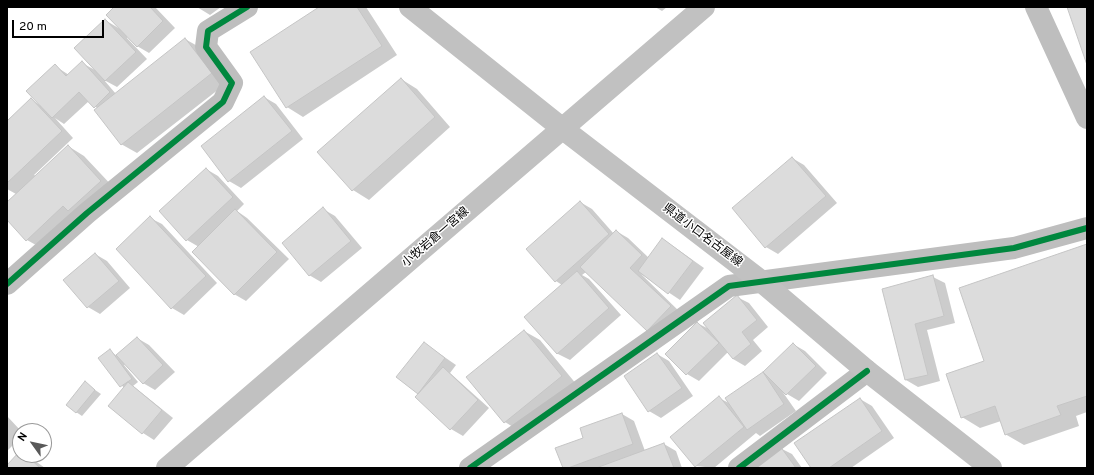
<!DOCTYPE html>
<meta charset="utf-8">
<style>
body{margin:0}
#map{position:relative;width:1094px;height:475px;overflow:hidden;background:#fff;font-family:Overpass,sans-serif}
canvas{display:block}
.frame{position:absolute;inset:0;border:8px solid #000;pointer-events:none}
.north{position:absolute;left:12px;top:423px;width:40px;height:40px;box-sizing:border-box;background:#fff;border:1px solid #999;border-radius:50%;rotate:303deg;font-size:11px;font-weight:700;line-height:16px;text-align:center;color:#000}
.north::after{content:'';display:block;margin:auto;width:14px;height:18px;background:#595959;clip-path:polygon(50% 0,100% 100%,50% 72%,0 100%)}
.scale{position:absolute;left:12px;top:20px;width:92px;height:18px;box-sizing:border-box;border:2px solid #000;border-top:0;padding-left:5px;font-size:12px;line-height:14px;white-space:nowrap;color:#000;-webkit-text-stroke:3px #fff;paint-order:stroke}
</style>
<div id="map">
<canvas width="1094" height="475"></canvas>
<div class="frame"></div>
<div class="north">N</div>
<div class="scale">20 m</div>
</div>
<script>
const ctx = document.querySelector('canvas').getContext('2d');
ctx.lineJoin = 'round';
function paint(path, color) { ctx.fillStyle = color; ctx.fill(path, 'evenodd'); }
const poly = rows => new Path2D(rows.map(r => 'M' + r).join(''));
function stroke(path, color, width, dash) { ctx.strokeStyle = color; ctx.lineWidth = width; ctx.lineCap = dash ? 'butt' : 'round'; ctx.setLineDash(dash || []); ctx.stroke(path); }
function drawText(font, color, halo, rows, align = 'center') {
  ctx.font = font + ' Overpass,"Noto Sans JP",sans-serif'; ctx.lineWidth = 3; ctx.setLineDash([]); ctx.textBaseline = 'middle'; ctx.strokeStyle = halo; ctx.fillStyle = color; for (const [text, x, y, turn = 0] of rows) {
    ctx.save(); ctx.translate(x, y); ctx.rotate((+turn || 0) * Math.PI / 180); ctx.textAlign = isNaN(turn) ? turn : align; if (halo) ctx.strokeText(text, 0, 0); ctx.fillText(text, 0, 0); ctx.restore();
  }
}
paint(poly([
 [115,7,155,7,175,28,149,53,137,46,128,36,127,38,147,59,117,87,104,80,116,94,185,39,201,48,228,82,137,153,121,144,97,108,89,101,64,124,55,118,73,138,34,175,36,176,68,146,84,156,116,190,43,249,27,240,7,219,7,203,16,194,7,189,7,123,32,100,40,105,55,66,69,75,82,63,95,70,105,20,120,29],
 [197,7,221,7,210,15],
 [320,7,366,7,397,55,303,117,287,107],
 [655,7,667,7,662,11],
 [401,79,417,89,450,127,369,200,353,190,319,152],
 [264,97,276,104,303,139,241,188,229,181],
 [792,158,804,165,837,203,778,254,766,247],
 [206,169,218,176,244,204,237,211,247,218,289,259,246,301,234,294,199,247,187,240],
 [580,202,592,209,614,234,616,231,628,238,649,258,663,239,704,268,680,300,641,274,682,314,659,337,586,272,582,275,589,279,621,315,570,360,558,354,526,317,562,285,556,281],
 [323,209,335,216,362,248,321,282,309,275],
 [150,218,162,224,217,283,184,315,172,308],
 [1087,245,1087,412,1076,416,1079,426,1024,445,1005,434,1001,421,980,428,962,417,985,362],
 [95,254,107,261,130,288,100,314,88,307],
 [933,277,945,283,955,323,927,330,940,381,918,387,906,380,883,290],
 [737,297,749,303,768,327,753,340,762,351,745,366,733,359,728,352,699,381,687,374,697,323,709,329],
 [524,331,540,340,577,385,521,432,505,422],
 [137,338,149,345,175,372,155,390,143,383,126,364,124,365,138,382,133,386,173,418,154,440,143,433,110,406,124,388,100,358,110,351,117,356],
 [424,343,456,365,450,373,489,408,463,436,451,429,416,397,419,394,398,377],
 [793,344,805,351,827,373,799,401,782,391,796,411,760,436,756,433,714,468,696,466,719,398,731,404],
 [657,354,669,361,693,396,661,418,649,411],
 [85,383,101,394,82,416,76,412],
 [860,399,872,406,894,438,851,468,812,468],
 [622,414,634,421,645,451,664,444,676,451,682,468,564,468,584,438],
 [7,416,21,431,20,438,7,451],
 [780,448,792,454,802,468,754,468],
 [20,452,20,455,27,455,45,468,7,468]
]), '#0003');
const building = poly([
 [114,7,150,7,163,21,137,47,106,15,114,7],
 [319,7,357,7,382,46,286,108,250,52,319,7],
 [1067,7,1087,7,1087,65,1067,7],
 [105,19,136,52,105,81,74,48,105,19],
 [185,38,212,73,121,145,94,110,185,38],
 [82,61,110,92,94,108,79,92,52,118,26,91,55,64,66,76,82,61],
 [401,78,435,117,352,191,317,152,401,78],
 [264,96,292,131,228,182,201,146,264,96],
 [31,98,62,131,7,183,7,121,31,98],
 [68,145,101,181,68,211,63,206,26,241,7,220,7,202,68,145],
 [792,157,826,196,765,248,732,208,792,157],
 [206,168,233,197,186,241,159,211,206,168],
 [580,201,609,234,555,282,526,249,580,201],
 [323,207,351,241,309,276,282,243,323,207],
 [235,209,277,252,234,295,192,252,235,209],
 [150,216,206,276,171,309,116,249,150,216],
 [616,230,642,255,630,268,671,306,647,331,580,267,616,230],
 [662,238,693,261,668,294,638,271,662,238],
 [1087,244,1087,396,1057,406,1061,415,1005,435,995,406,961,418,946,374,984,361,959,288,1087,244],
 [95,253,119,281,87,308,63,280,95,253],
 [577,271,609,308,557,354,524,317,577,271],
 [933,275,944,316,915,324,928,375,905,380,882,289,933,275],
 [737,295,757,320,742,332,751,344,733,359,703,323,737,295],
 [697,322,719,343,686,375,665,354,697,322],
 [524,330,562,376,504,423,466,377,524,330],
 [137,337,163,365,143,384,116,355,137,337],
 [424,342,445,358,418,394,396,377,424,342],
 [793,343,816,366,786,395,763,372,793,343],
 [110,349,132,379,120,387,98,358,110,349],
 [657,353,682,388,648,412,624,376,657,353],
 [443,367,478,400,450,430,415,397,443,367],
 [763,372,784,404,747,430,725,398,763,372],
 [85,381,95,390,76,413,66,405,85,381],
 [128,382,162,410,142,434,108,406,128,382],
 [719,396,744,427,695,467,670,437,719,396],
 [860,398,882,431,829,468,811,468,794,443,860,398],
 [622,413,633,444,568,468,563,468,555,448,583,438,580,428,622,413],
 [664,443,674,468,596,468,664,443],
 [780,446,796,468,752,468,780,446],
 [20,451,20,455,26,455,40,468,7,468,7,465,20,451]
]);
paint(building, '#dcdcdc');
stroke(building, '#c5c5c5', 1);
stroke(poly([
 [1036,7,1087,118],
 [7,284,87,213,223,102,232,83,206,47,208,31,247,7],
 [470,468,729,286,1014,248,1087,228],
 [739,468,867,371]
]), '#bebebe', 22);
stroke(poly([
 [410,7,563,129,761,281,867,371,991,468],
 [167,468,704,7]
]), '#c1c1c1', 22);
stroke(poly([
 [7,284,87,213,223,102,232,83,206,47,208,31,247,7],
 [470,468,729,286,1014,248,1087,228],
 [739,468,867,371]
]), '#00873e', 6);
drawText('12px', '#000', '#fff', [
 ["県道小口名古屋線",702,236,37],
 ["小牧岩倉一宮線",436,238,-41]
]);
</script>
